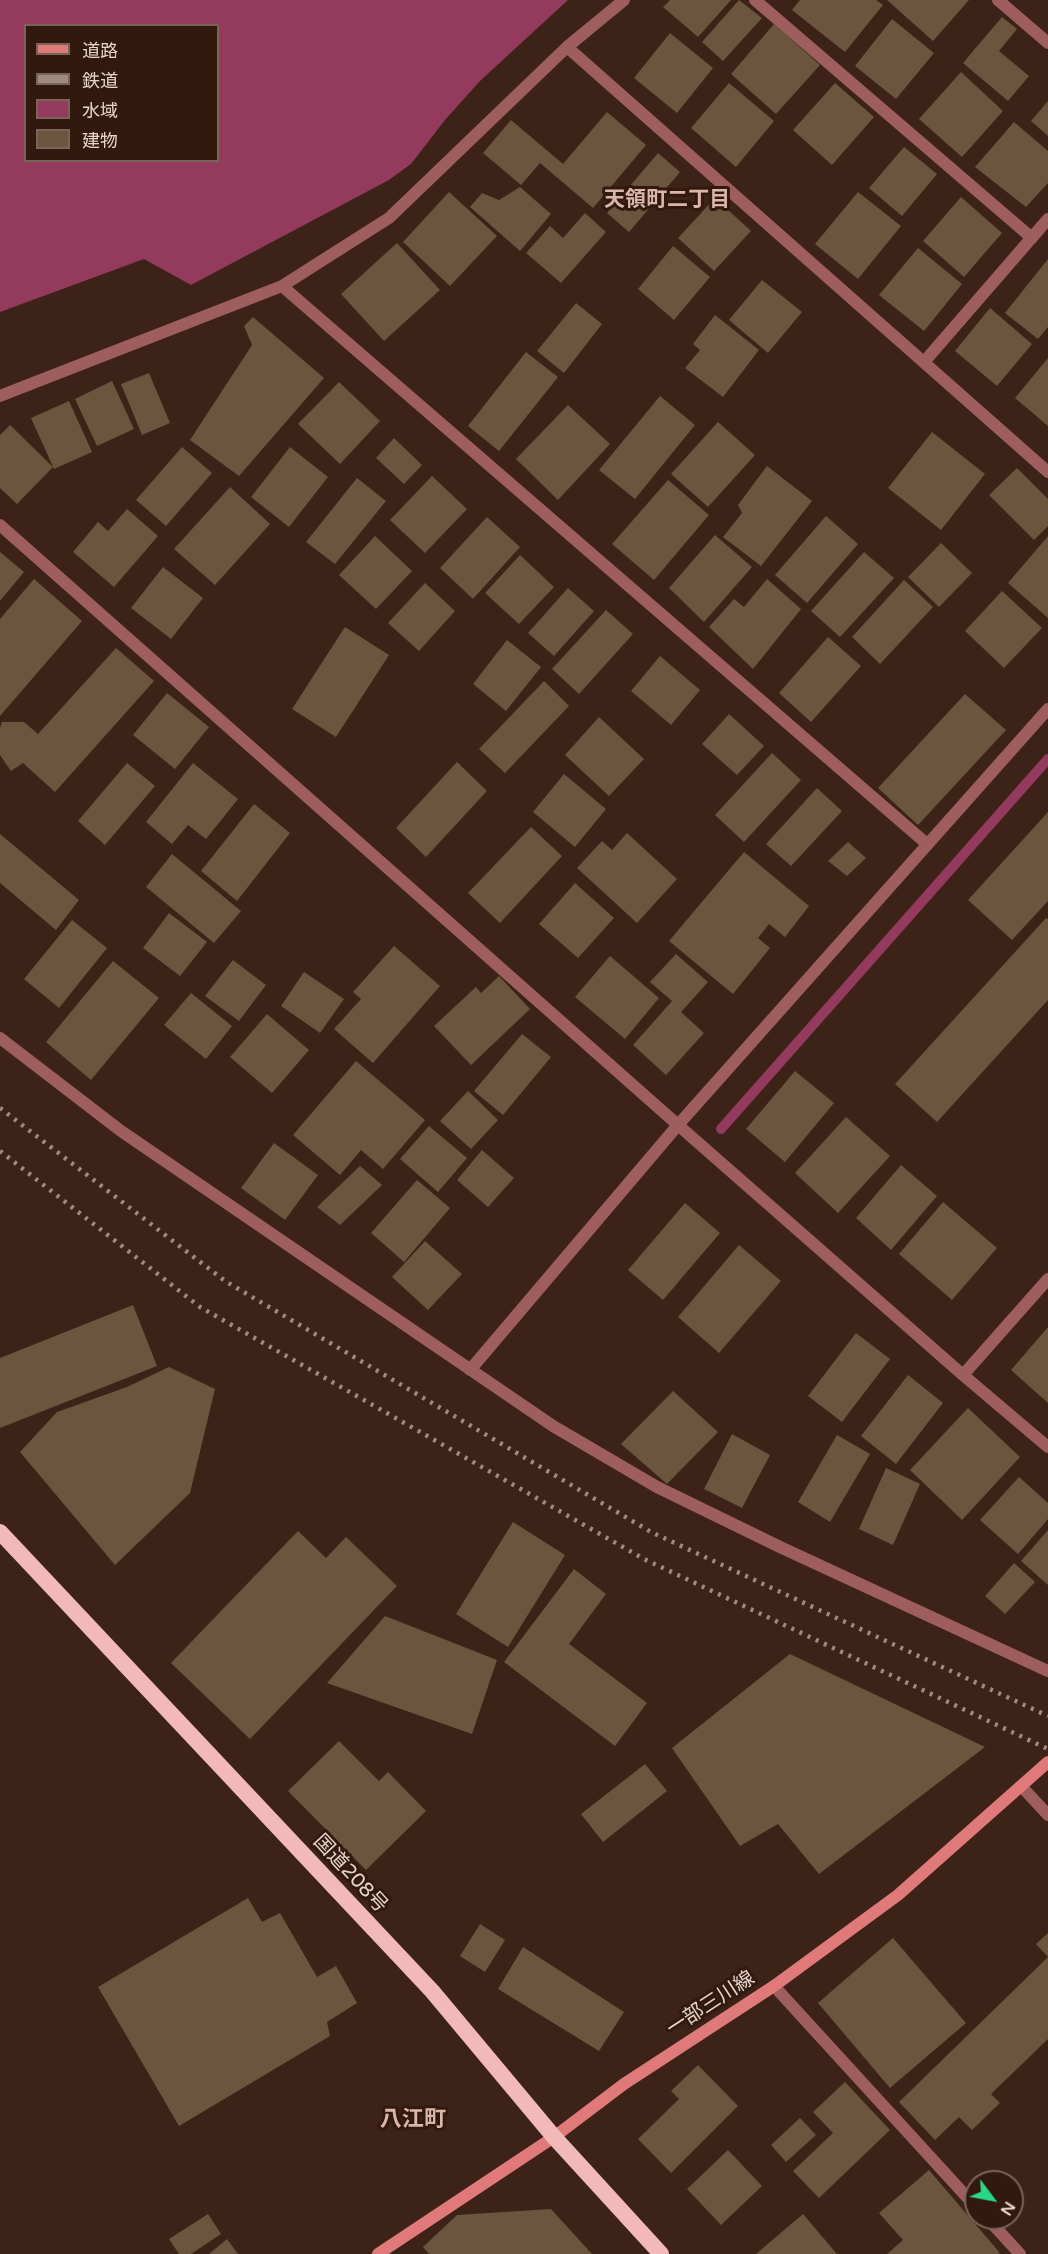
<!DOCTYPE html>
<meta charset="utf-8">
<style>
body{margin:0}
#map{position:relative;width:1048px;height:2254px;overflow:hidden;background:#3d2218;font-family:"Varela Round","Noto Sans JP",sans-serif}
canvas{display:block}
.legend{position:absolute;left:24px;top:24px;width:195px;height:138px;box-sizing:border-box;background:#32190e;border:2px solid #7a645a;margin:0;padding:8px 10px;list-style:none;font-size:18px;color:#e6d4cd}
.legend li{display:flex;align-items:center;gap:12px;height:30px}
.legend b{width:30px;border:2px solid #7a645a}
.north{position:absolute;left:964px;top:2170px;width:60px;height:60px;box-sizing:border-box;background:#32190e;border:2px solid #7a645a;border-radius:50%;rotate:122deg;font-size:16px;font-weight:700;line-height:24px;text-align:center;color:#e6d4cd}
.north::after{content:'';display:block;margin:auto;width:21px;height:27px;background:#29d885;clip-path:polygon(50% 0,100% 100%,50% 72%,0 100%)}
</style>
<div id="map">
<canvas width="1048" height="2254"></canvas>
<ul class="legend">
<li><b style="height:8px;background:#df797a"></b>道路</li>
<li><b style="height:8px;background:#9f8a81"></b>鉄道</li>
<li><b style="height:16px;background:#933a5d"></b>水域</li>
<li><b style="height:16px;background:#6b553f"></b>建物</li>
</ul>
<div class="north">N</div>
</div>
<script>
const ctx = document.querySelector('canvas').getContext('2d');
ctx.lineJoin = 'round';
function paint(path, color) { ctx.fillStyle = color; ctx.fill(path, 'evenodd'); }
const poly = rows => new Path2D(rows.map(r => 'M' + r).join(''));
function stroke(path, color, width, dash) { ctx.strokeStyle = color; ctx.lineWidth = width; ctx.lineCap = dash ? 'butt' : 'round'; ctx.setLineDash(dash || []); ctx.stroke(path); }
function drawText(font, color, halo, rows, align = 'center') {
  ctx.font = font + ' "Varela Round","Noto Sans JP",sans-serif'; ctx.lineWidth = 6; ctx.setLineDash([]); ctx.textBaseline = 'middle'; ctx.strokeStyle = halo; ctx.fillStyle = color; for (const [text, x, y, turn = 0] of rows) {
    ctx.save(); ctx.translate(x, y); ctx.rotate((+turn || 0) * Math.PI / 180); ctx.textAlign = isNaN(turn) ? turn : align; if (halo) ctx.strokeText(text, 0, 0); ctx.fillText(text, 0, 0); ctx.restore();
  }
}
paint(poly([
 [0,0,568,0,480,81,445,120,411,164,389,180,191,285,144,259,0,312],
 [26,26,218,26,218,160,26,160]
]), '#933a5d');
stroke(poly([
 [721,1129,1048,759]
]), '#933a5d', 10);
paint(poly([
 [670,0,731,0,698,37,663,7],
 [739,0,762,18,723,61,702,42],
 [800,0,876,0,883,5,845,52,792,10],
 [887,0,969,0,933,41],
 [1002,17,1017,29,999,51,1029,76,1008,101,963,63],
 [892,19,934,53,896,99,855,66],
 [774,24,820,65,776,114,731,74],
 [670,33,713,68,677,113,634,78],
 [961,72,1003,111,962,157,919,119],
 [729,83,774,121,736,167,691,128],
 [835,83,874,117,832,165,793,130],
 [1048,101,1048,136,1031,121],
 [607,112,646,145,593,208,540,163,521,185,483,153,511,120,563,164],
 [1014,122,1048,151,1048,183,1026,207,975,167],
 [904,147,937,174,902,216,869,188],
 [658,153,680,172,629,232,607,213],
 [520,187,551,214,520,251,470,207,482,193,499,200],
 [449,192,497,236,450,286,403,242],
 [858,192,901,226,858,279,815,244],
 [961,197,1002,233,964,277,923,241],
 [715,198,751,231,714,271,678,238],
 [585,213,606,232,561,283,526,253,550,226,563,238],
 [397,243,440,290,384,341,341,294],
 [673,246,710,277,674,320,638,289],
 [918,248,962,284,924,331,879,295],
 [1048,259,1048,327,1038,339,1005,313],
 [762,280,802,312,768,353,729,320],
 [576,303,602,324,564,373,537,351],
 [990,308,1032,344,997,386,955,351],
 [715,315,759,350,723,397,685,368,700,350,693,344],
 [253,317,324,378,239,476,190,440,252,345,244,326],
 [526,352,558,377,499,451,468,426],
 [1048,358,1048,426,1015,398],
 [149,373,170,423,142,435,121,384],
 [112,381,134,429,97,446,75,399],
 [339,382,380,421,340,464,298,424],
 [660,396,695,425,635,499,599,470],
 [69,401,92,452,54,469,31,418],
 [568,405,610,444,558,500,516,459],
 [718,422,755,455,708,507,671,474],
 [10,425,53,467,17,504,0,488,0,435],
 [932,432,985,474,941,530,888,488],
 [394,438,422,465,404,484,376,458],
 [182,447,212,473,166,526,136,500],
 [290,447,328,477,289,527,251,497],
 [767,466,812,501,761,566,723,537,742,513,738,505],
 [1017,468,1048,499,1048,526,1034,540,989,495],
 [432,476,467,509,425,553,390,520],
 [357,478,386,501,335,564,306,542],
 [668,480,709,515,654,580,612,544],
 [230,487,270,524,215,585,174,549],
 [127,509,158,536,114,587,73,552,98,522,108,531],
 [826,516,858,544,807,603,775,575],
 [487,517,520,547,473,599,440,568],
 [715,535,752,567,704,622,669,588],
 [375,536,412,571,376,609,339,575],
 [1048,536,1048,618,1008,583],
 [941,543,972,573,939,607,908,577],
 [0,552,24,572,0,601],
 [864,552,894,578,840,637,811,611],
 [520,555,554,587,519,624,485,593],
 [163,567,203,598,171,639,131,608],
 [34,579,82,621,0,716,0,619],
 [767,579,801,609,753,669,709,627,734,599,744,607],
 [904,580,933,607,880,664,852,637],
 [425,583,455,611,419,651,388,623],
 [568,588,594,611,554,656,528,633],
 [1002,591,1042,628,1004,668,965,631],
 [606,610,633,634,579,694,552,669],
 [345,627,389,655,336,737,292,709],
 [828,637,861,666,811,722,779,693],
 [507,640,541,667,506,711,473,684],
 [116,648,154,681,55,792,23,763,11,771,0,755,0,728,2,722,24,722,38,734],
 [660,656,700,690,671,725,631,691],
 [544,681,569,706,505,773,479,749],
 [167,693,209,727,175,769,133,735],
 [965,694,1006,730,918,825,878,788],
 [729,714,764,746,737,775,702,744],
 [599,717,644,759,609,796,565,755],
 [772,753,801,780,744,842,715,815],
 [457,762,487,791,426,857,396,828],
 [127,763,155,786,105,845,78,821],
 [193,763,238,799,206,839,188,825,172,844,146,822],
 [564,774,606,809,575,847,533,812],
 [817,788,842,811,791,866,766,844],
 [254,804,290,833,237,901,201,871],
 [1048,812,1048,901,1012,940,968,900],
 [531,827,562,856,500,923,468,893],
 [627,833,677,879,637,923,577,868,602,841,612,850],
 [0,834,79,900,56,930,0,883],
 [848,842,866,858,847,876,828,861],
 [744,852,809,906,785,937,769,924,758,938,770,948,733,994,669,941],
 [172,854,241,911,214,943,146,887],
 [575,883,614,918,578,958,539,924],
 [169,913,207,942,180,976,143,948],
 [1046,918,1048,919,1048,1000,937,1122,895,1084],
 [72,920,107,948,59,1008,24,979],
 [394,946,440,986,373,1063,334,1029,361,999,353,992],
 [676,954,708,982,681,1012,704,1033,666,1075,633,1045,672,1001,650,982],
 [610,956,659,998,625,1039,575,997],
 [233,960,266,985,239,1021,205,996],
 [113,961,159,998,91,1080,46,1042],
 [304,972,344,999,320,1033,281,1006],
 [499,976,530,1009,471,1065,434,1026,476,987,481,993],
 [191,993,232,1026,206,1059,164,1025],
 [267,1014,309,1050,272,1093,230,1057],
 [522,1034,551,1057,503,1115,474,1091],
 [356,1061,425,1120,383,1169,361,1150,340,1175,293,1135],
 [795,1071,834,1103,785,1162,746,1129],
 [468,1091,498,1120,471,1149,440,1121],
 [846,1117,890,1156,838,1213,795,1173],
 [429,1126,467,1158,438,1192,400,1159],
 [274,1143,318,1175,285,1220,241,1188],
 [482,1150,514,1178,488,1207,457,1180],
 [901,1165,937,1196,891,1250,856,1218],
 [360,1166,382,1185,340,1225,317,1207],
 [417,1180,450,1208,404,1262,371,1233],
 [943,1202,997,1248,952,1300,899,1254],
 [685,1203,720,1233,663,1300,628,1270],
 [425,1241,462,1274,428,1310,392,1277],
 [739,1245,781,1281,719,1353,678,1317],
 [133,1305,157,1366,0,1428,0,1358],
 [1048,1327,1048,1403,1011,1370],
 [856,1333,890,1359,842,1422,808,1396],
 [169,1367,215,1389,190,1493,115,1565,20,1452,57,1412,127,1387],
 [908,1375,943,1403,896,1464,861,1436],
 [673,1391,718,1432,667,1484,621,1444],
 [968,1408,1020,1457,962,1520,910,1470],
 [732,1434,770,1455,742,1508,704,1489],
 [837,1435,870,1454,830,1522,798,1502],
 [886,1468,920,1484,893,1545,859,1529],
 [1019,1477,1048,1503,1048,1519,1018,1554,980,1520],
 [513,1522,565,1555,508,1647,456,1614],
 [1048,1530,1048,1585,1021,1561],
 [298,1531,326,1558,346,1537,397,1586,250,1739,171,1663],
 [1014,1563,1035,1582,1005,1614,985,1596],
 [574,1569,606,1594,569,1644,647,1703,615,1746,504,1662],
 [385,1616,497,1660,472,1734,327,1683],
 [790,1654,985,1747,819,1874,778,1824,740,1846,672,1748],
 [339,1741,379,1781,388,1772,426,1811,366,1870,288,1791],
 [645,1764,667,1791,603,1842,581,1814],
 [248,1898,262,1922,280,1913,317,1977,336,1966,357,2003,327,2022,330,2036,179,2126,98,1987],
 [480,1924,505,1940,485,1972,460,1956],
 [1048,1933,1048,1957,1036,1944],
 [893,1938,966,2023,890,2088,818,2003],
 [523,1947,624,2012,599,2051,498,1989],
 [1048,1957,1048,2039,991,2094,1000,2103,972,2130,959,2117,935,2140,899,2102],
 [698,2065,738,2106,671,2173,638,2139,679,2099,671,2091],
 [845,2082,890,2130,819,2198,793,2171,833,2133,813,2112],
 [800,2118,816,2135,786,2162,771,2145],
 [728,2150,762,2186,721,2225,687,2189],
 [929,2170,1000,2253,998,2254,887,2254,903,2240,879,2213],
 [551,2209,592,2254,429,2254,423,2247,457,2215],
 [208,2214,221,2234,191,2254,179,2254,169,2239],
 [803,2214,837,2254,756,2254],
 [227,2239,238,2254,209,2254]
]), '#6b553f');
stroke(poly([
 [755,0,1032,238],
 [998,0,1048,43],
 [567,47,1048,472],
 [282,286,927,844],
 [924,362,1048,219],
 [0,396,282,286,389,218,567,47,624,0],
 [0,525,678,1125,963,1375,1048,1447],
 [0,1038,121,1131,553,1426,657,1487,780,1547,1048,1671],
 [470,1370,678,1125,1048,709],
 [963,1375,1048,1279],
 [1021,1786,1048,1815],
 [774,1986,976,2207],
 [987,2218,1020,2254]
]), '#9e5e5e', 12);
stroke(poly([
 [378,2254,554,2137,624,2084,774,1986,898,1895,1048,1762]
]), '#df797a', 12);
stroke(poly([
 [0,1532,432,1991,554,2137,661,2254]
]), '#f1b9b7', 16);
stroke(poly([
 [0,1108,225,1281,651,1532,1048,1716],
 [0,1151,200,1307,644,1559,1048,1749]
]), '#9f8a81', 4.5, [3, 6]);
drawText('20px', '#e6d4cd', '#32190e', [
 ["国道208号",350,1874,47],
 ["一部三川線",711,2004,-33]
]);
drawText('bold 21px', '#d9b6a8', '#32190e', [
 ["天領町二丁目",667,200]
]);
drawText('bold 22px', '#d9b6a8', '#32190e', [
 ["八江町",413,2120]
]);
</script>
